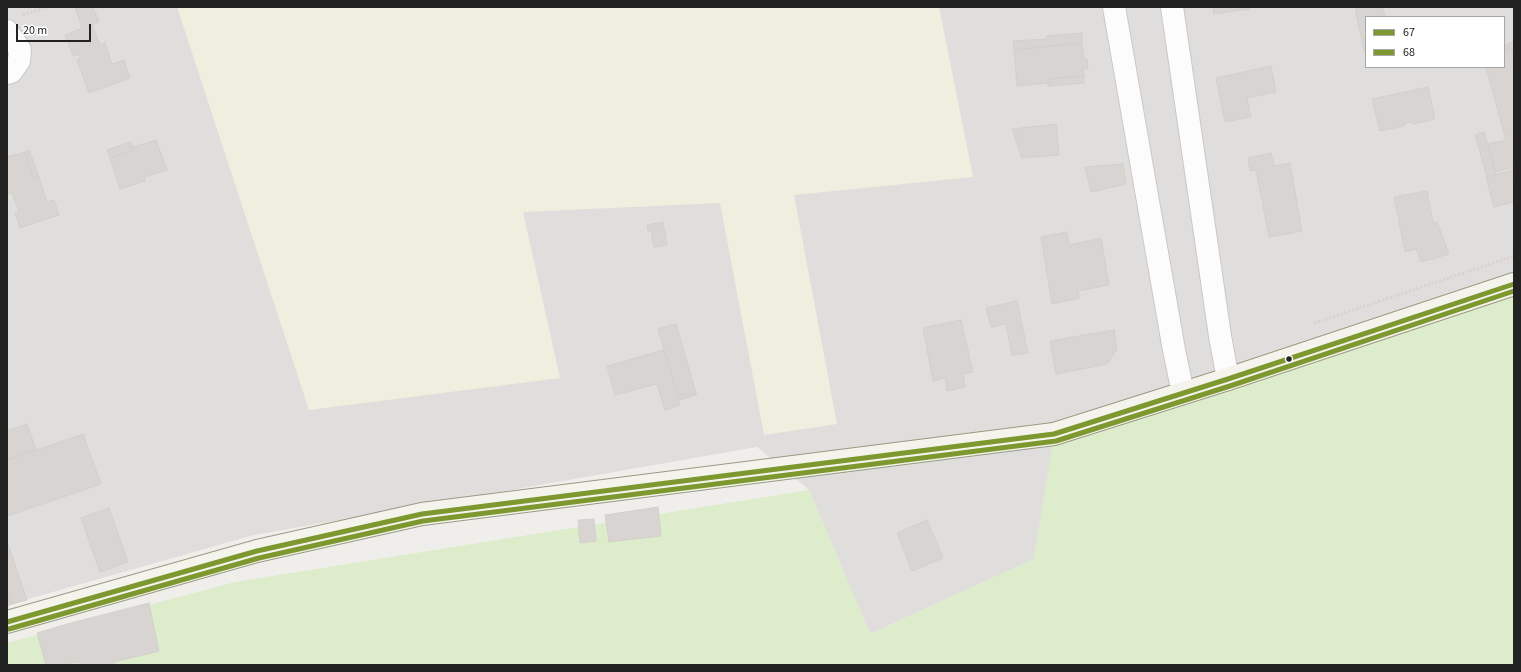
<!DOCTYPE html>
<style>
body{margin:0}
#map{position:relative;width:1521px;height:672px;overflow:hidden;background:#f0eeeb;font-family:"Source Sans 3",sans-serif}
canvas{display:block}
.frame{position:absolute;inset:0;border:8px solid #222;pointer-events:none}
.legend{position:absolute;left:1365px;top:16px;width:140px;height:52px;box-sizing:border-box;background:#fff;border:1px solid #a7a7a7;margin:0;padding:5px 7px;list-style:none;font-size:12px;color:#222}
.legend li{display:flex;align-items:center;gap:8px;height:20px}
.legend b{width:20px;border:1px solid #a7a7a7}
.scale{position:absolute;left:16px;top:24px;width:75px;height:18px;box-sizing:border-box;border:2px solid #222;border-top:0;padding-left:5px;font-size:12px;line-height:14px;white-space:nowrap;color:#222;-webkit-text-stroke:3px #fff;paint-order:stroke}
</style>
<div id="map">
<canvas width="1521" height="672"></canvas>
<div class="frame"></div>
<ul class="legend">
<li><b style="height:5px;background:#7c982e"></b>67</li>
<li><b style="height:5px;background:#7c982e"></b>68</li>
</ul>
<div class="scale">20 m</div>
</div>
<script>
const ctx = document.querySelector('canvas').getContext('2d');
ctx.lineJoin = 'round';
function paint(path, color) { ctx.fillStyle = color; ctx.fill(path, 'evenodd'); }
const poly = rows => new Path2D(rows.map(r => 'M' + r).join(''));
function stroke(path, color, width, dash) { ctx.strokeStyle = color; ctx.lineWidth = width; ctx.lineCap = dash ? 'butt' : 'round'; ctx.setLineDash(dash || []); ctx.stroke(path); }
paint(poly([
 [7,7,1514,7,1514,284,1055,434,1034,559,870,634,809,490,757,447,254,535,7,605],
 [1366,17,1504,17,1504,67,1366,67]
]), '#dfdedc');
paint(poly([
 [177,7,939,7,973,177,794,195,837,424,764,435,720,203,523,212,560,378,309,410]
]), '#efefdf');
paint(poly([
 [1514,284,1514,665,7,665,7,643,235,582,809,490,870,634,1034,559,1054,434]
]), '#ddeccb');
const building = poly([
 [75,7,93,7,99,22,92,25,100,45,105,43,112,64,124,60,130,78,89,93,77,60,80,58,79,54,73,56,65,35,82,28,75,7],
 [1213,7,1249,7,1249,9,1214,14,1213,7],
 [1355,7,1384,7,1383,7,1385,17,1366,17,1366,51,1364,51,1355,7],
 [1082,33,1082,43,1014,50,1013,41,1047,39,1047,36,1082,33],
 [1514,42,1514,48,1504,51,1504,45,1514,42],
 [1082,43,1084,60,1087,59,1088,69,1083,69,1084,76,1048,79,1048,83,1017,86,1014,50,1082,43],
 [1514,48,1514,167,1496,172,1488,144,1506,140,1486,67,1504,67,1504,51,1514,48],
 [1271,66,1276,92,1247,98,1251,117,1225,122,1216,78,1271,66],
 [1084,76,1084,83,1048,86,1048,79,1084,76],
 [1428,87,1435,119,1414,124,1411,122,1406,123,1404,126,1380,131,1372,99,1428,87],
 [1056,124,1059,155,1022,158,1012,129,1056,124],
 [1484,132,1496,175,1487,177,1475,135,1484,132],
 [156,140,167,170,144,177,145,181,120,189,110,158,134,150,133,147,156,140],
 [131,142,134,150,110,158,107,150,131,142],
 [29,150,39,177,34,179,25,152,29,150],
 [25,152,34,179,39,177,47,202,54,200,59,215,20,228,15,213,19,212,12,193,7,195,7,157,25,152],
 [1271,153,1274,166,1290,163,1302,231,1269,237,1256,170,1250,171,1248,158,1271,153],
 [1123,164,1126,184,1091,192,1085,167,1123,164],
 [1513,170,1514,202,1494,207,1486,177,1513,170],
 [1427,191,1433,222,1437,222,1449,254,1421,262,1416,249,1405,252,1394,197,1427,191],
 [663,222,667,245,654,247,651,231,648,231,647,225,663,222],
 [1067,232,1069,245,1101,238,1109,285,1078,291,1079,298,1052,304,1041,237,1067,232],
 [1017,301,1028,353,1012,355,1006,324,991,327,986,308,1017,301],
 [961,320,973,372,963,374,965,387,947,391,945,378,933,381,923,328,961,320],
 [676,324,696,393,678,395,658,329,676,324],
 [1114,330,1117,349,1107,364,1056,374,1050,341,1114,330],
 [664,350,680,405,665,410,657,384,615,395,607,366,664,350],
 [696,393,696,395,679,400,678,395,696,393],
 [27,424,36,450,7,460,7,431,27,424],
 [83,434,101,484,7,516,7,460,83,434],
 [658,507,661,536,609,542,605,515,658,507],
 [109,508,128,562,100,572,81,518,109,508],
 [594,519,596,541,580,543,578,520,594,519],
 [927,520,943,558,912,571,897,533,927,520],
 [7,541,27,600,12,604,7,588,7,541],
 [7,588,12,604,7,606,7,588],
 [149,603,159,651,114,662,115,665,77,665,77,662,64,665,46,665,37,633,67,624,149,603]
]);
paint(building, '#d7d4d2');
stroke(building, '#d3d0cc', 1);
const street = poly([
 [1114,7,1174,350,1183,393],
 [1172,7,1220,336,1228,379],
 [7,31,20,50,19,61,11,72,7,73]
]);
const secondary = poly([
 [7,622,257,551,422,514,1054,434,1228,379,1514,284]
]);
stroke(street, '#c9c8c7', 24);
stroke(secondary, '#999a82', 24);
stroke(poly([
 [23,15,47,7],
 [1314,323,1514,256]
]), '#dccecd', 2.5, [2, 2]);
stroke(street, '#fdfcfc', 22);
stroke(secondary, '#f4f4ed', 22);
stroke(poly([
 [7,622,257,551,422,514,1054,434,1228,379,1514,284]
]), '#7c982e', 5);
stroke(poly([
 [9,629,259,558,423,521,1056,441,1230,386,1514,291]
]), '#7c982e', 5);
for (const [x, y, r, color] of [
 [1289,359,3.5,"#222"]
]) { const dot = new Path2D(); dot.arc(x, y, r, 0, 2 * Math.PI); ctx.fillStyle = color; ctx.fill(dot); stroke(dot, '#fff', 1.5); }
</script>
